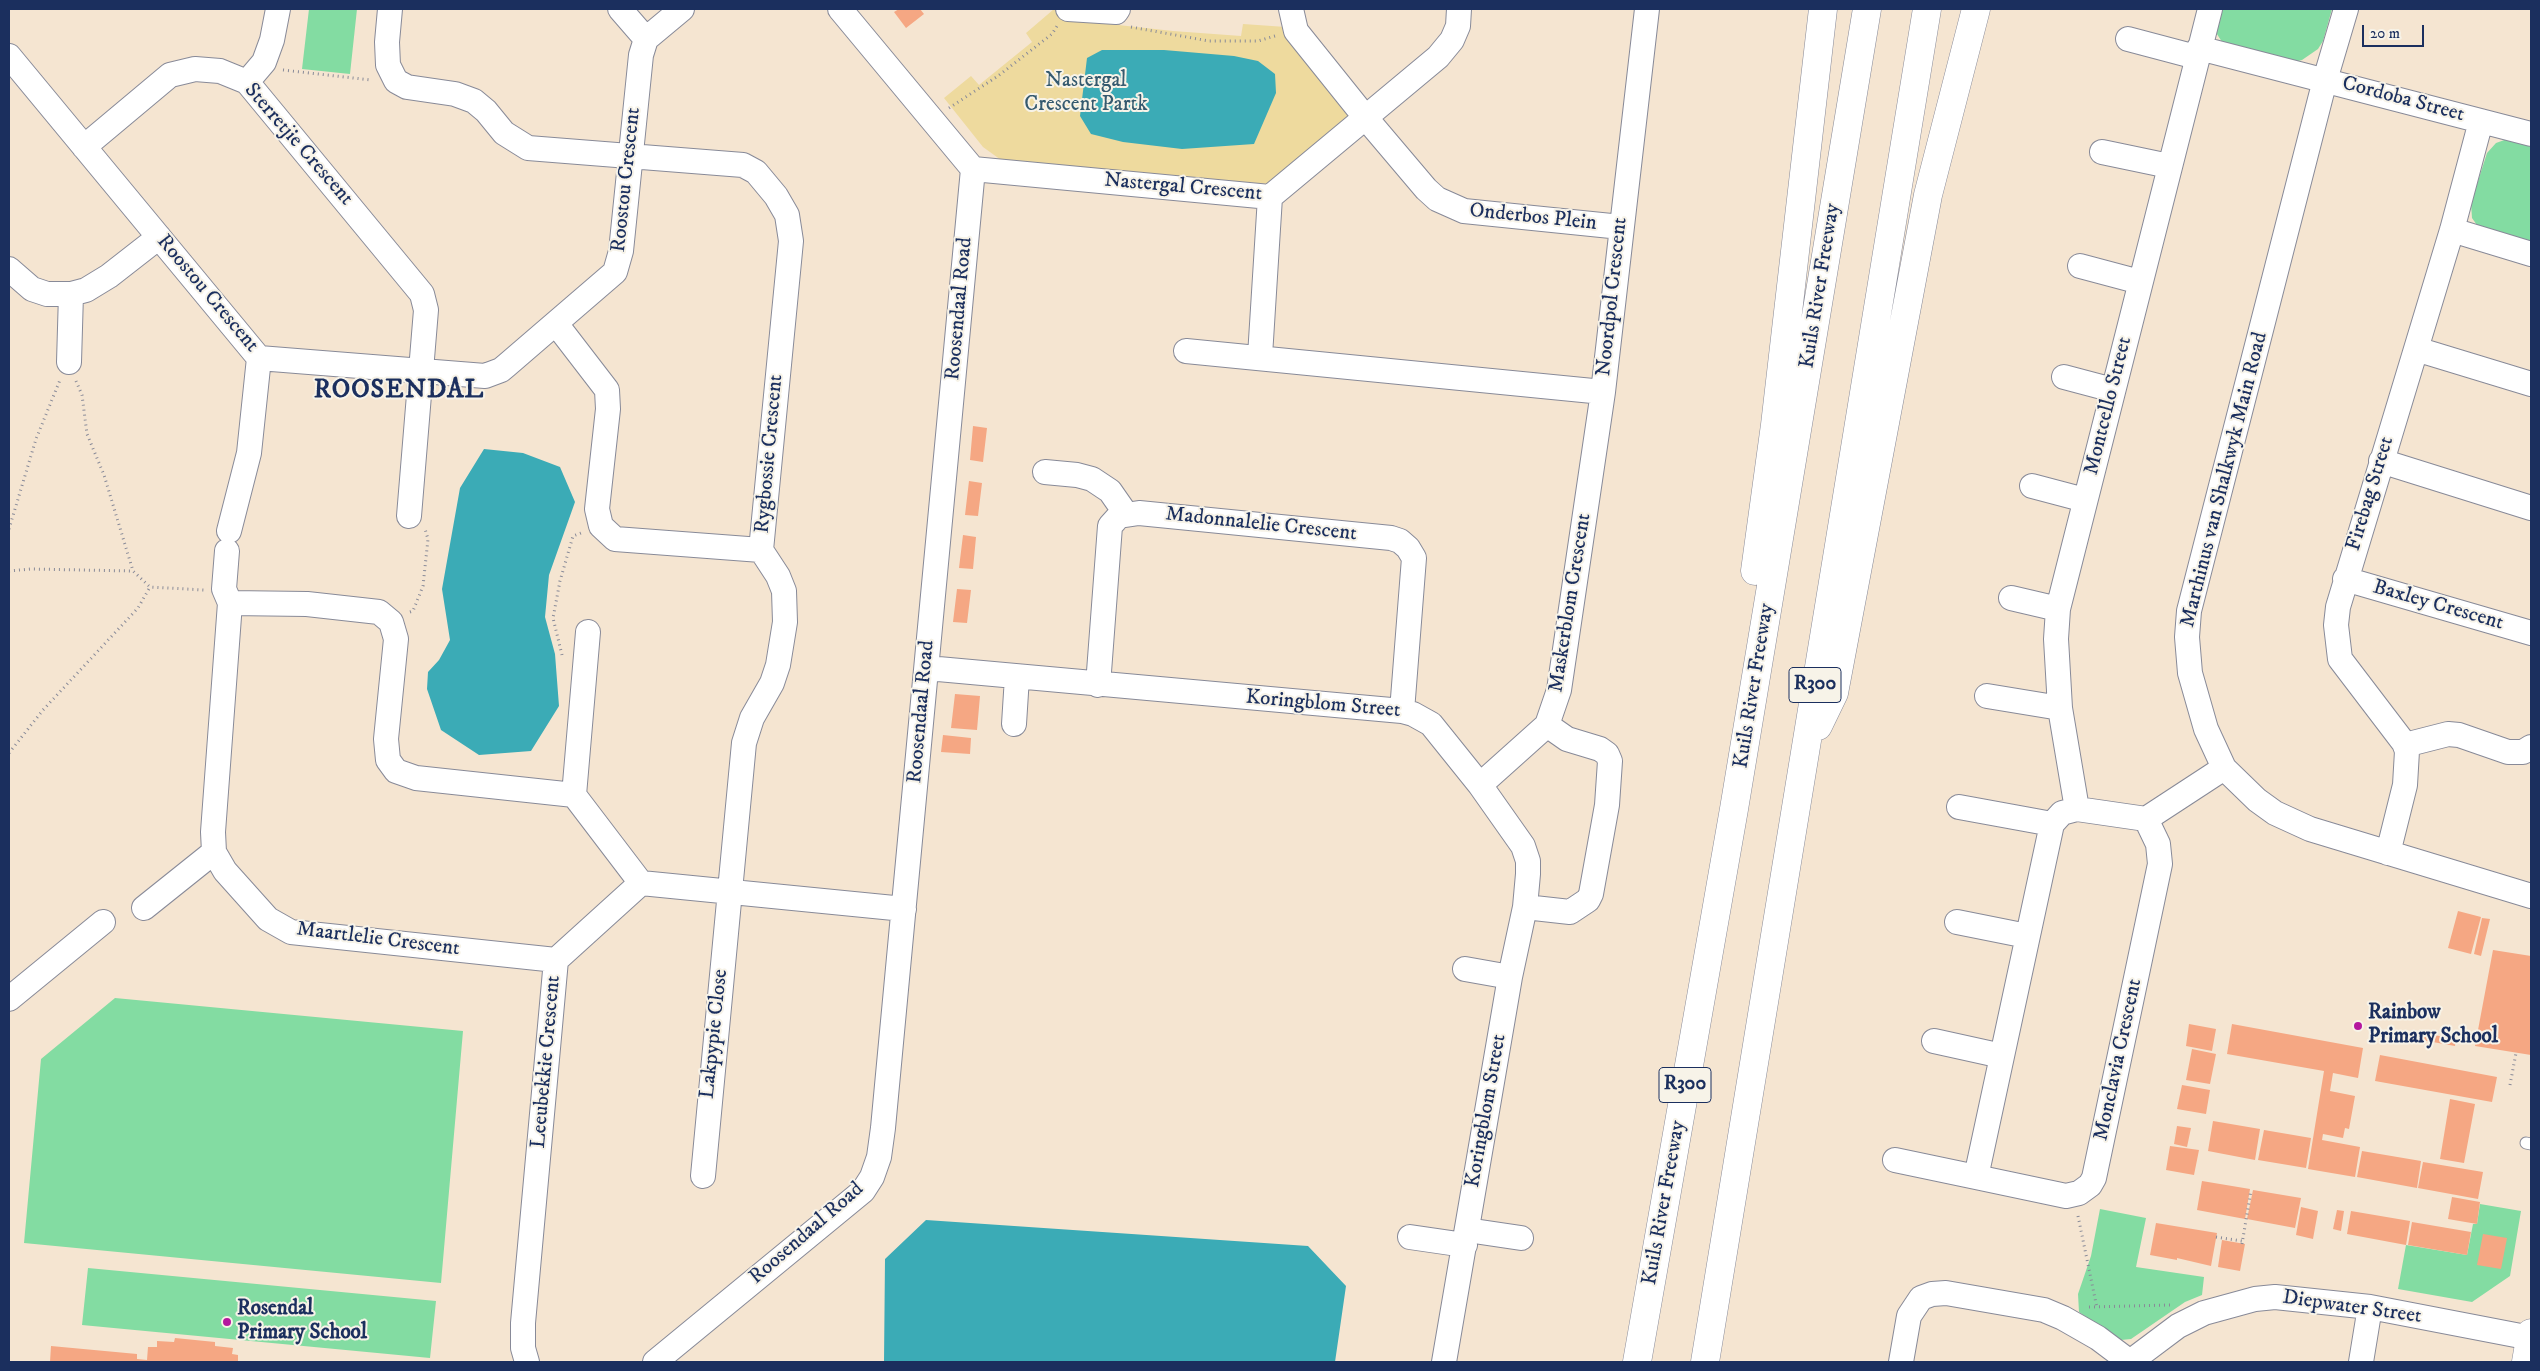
<!DOCTYPE html>
<style>
body{margin:0}
#map{position:relative;width:2540px;height:1371px;overflow:hidden;background:#f5e5d1;font-family:"IM FELL DW Pica",serif}
canvas{display:block}
.frame{position:absolute;inset:0;border:10px solid #1b2f5e;pointer-events:none}
.scale{position:absolute;left:2362px;top:25px;width:62px;height:22px;box-sizing:border-box;border:2px solid #1b2f5e;border-top:0;padding-left:6px;font-size:15px;line-height:18px;white-space:nowrap;color:#1b2f5e;-webkit-text-stroke:4px #f7f3e8;paint-order:stroke}
</style>
<div id="map">
<canvas width="2540" height="1371"></canvas>
<div class="frame"></div>
<div class="scale">20 m</div>
</div>
<script>
const ctx = document.querySelector('canvas').getContext('2d');
ctx.lineJoin = 'round';
function paint(path, color) { ctx.fillStyle = color; ctx.fill(path, 'evenodd'); }
const poly = rows => new Path2D(rows.map(r => 'M' + r).join(''));
function stroke(path, color, width, dash) { ctx.strokeStyle = color; ctx.lineWidth = width; ctx.lineCap = dash ? 'butt' : 'round'; ctx.setLineDash(dash || []); ctx.stroke(path); }
function drawText(font, color, halo, rows, align = 'center') {
  ctx.font = font + ' "IM FELL DW Pica",serif'; ctx.lineWidth = 4; ctx.setLineDash([]); ctx.textBaseline = 'middle'; ctx.strokeStyle = halo; ctx.fillStyle = color; for (const [text, x, y, turn = 0] of rows) {
    ctx.save(); ctx.translate(x, y); ctx.rotate((+turn || 0) * Math.PI / 180); ctx.textAlign = isNaN(turn) ? turn : align; if (halo) ctx.strokeText(text, 0, 0); ctx.fillText(text, 0, 0); ctx.restore();
  }
}
paint(poly([
 [309,9,357,9,350,74,302,69],
 [2218,9,2332,9,2323,41,2318,49,2302,60,2294,62,2224,45,2215,31],
 [2510,138,2531,142,2531,244,2479,228,2472,218,2471,203,2487,153,2496,143],
 [115,998,463,1031,441,1283,24,1243,41,1059],
 [2480,1204,2521,1211,2510,1276,2472,1302,2398,1289,2406,1245,2467,1255,2473,1224,2477,1224],
 [2100,1209,2146,1218,2136,1267,2204,1277,2202,1295,2185,1302,2131,1339,2121,1340,2113,1336,2079,1312,2078,1294,2091,1256],
 [88,1268,436,1301,430,1358,82,1325]
]), '#83dca2');
paint(poly([
 [1054,9,1060,9,1069,15,1109,24,1173,31,1241,36,1243,24,1286,27,1349,112,1349,119,1267,184,1001,160,983,147,944,98,971,76,979,85,1032,42,1026,33]
]), '#eeda9e');
paint(poly([
 [1102,50,1164,50,1234,56,1258,61,1275,74,1276,93,1254,144,1182,149,1123,142,1091,134,1080,116,1087,58],
 [484,449,523,453,560,467,575,502,549,575,545,617,555,654,559,706,531,751,479,755,441,730,427,689,428,672,439,660,450,640,442,589,460,488],
 [926,1220,1308,1246,1346,1286,1335,1362,884,1362,885,1259]
]), '#3babb6');
paint(poly([
 [899,9,920,9,924,14,906,28,894,12],
 [973,426,987,428,983,462,970,460],
 [969,481,982,483,978,516,965,515],
 [963,535,976,537,973,569,959,568],
 [957,589,971,590,967,623,953,622],
 [955,694,980,696,977,730,951,728],
 [943,735,971,738,970,754,941,752],
 [2458,911,2481,917,2471,954,2448,948],
 [2482,918,2490,919,2481,956,2474,954],
 [2493,950,2531,956,2531,1055,2475,1046],
 [2189,1024,2216,1029,2212,1051,2186,1046],
 [2232,1024,2363,1048,2358,1078,2333,1073,2330,1091,2355,1096,2349,1129,2345,1128,2343,1138,2323,1134,2322,1140,2360,1147,2355,1177,2308,1169,2324,1071,2227,1054],
 [2417,1032,2456,1039,2455,1046,2416,1039],
 [2192,1049,2216,1054,2210,1084,2186,1080],
 [2380,1055,2497,1077,2492,1102,2375,1081],
 [2182,1085,2210,1090,2206,1114,2177,1109],
 [2450,1099,2475,1104,2464,1163,2440,1159],
 [2213,1121,2260,1129,2255,1160,2208,1151],
 [2177,1126,2191,1128,2187,1147,2174,1144],
 [2264,1130,2311,1138,2306,1168,2258,1160],
 [2170,1146,2199,1150,2194,1175,2166,1170],
 [2362,1151,2421,1161,2417,1188,2357,1177],
 [2423,1162,2483,1172,2478,1199,2418,1188],
 [2202,1181,2250,1189,2245,1219,2197,1210],
 [2253,1190,2301,1198,2295,1228,2247,1219],
 [2452,1197,2480,1202,2477,1224,2448,1219],
 [2301,1207,2318,1211,2313,1239,2296,1235],
 [2337,1210,2344,1211,2341,1231,2333,1229],
 [2351,1211,2410,1221,2406,1245,2347,1234],
 [2412,1222,2471,1232,2467,1255,2408,1245],
 [2156,1223,2217,1233,2211,1266,2177,1258,2177,1260,2150,1255],
 [2483,1234,2507,1238,2501,1269,2477,1265],
 [2222,1240,2245,1244,2240,1271,2218,1267],
 [175,1338,215,1342,215,1346,233,1348,232,1354,238,1355,238,1362,50,1362,51,1346,137,1354,137,1359,147,1360,148,1347,157,1347,157,1341,174,1342]
]), '#f5a783');
const lane = poly([
 [2526,1143,2531,1144]
]);
const street = poly([
 [390,9,387,42,388,65,396,81,407,87,455,94,474,101,486,111,504,133,528,148,743,165,756,172,776,196,787,215,791,241,761,550],
 [620,9,646,39],
 [1068,9,1116,12,1118,9],
 [1291,9,1296,31,1365,117,1426,189,1437,199,1464,211,1621,227],
 [2346,9,2325,80,2189,611,2187,637,2190,673,2206,729,2224,768,2257,800,2275,813,2310,829,2531,896],
 [2128,39,2196,57],
 [2199,48,2531,134],
 [9,56,259,358,485,376,501,370,507,365,615,272,621,251,641,55,646,39,682,9],
 [247,82,264,62,272,40,278,9],
 [84,147,170,75,195,69,220,71,247,82,422,294,426,310,409,516],
 [2102,152,2169,166],
 [973,169,1270,197,1438,57,1452,40,1458,26,1459,9],
 [2452,230,2531,254],
 [2080,266,2140,282],
 [9,269,32,289,47,294,71,294,86,290,109,276,159,237],
 [557,325,607,390,608,409,597,509,601,526,615,539,761,550],
 [2416,349,2531,384],
 [1186,351,1603,392],
 [1260,356,1270,197],
 [69,362,71,294],
 [2064,377,2113,390],
 [2381,461,2531,508],
 [1045,472,1077,475,1092,479,1110,491,1126,514],
 [2032,486,2085,500],
 [229,531,249,453,259,358],
 [227,551,224,589,230,603,213,832,214,852,225,871,268,919,291,932,556,960],
 [2345,579,2531,633],
 [2011,598,2058,609],
 [230,603,307,604,379,612,391,622,396,639,386,739,388,760,396,771,416,778,574,795,641,883],
 [927,668,1402,711,1413,714,1431,724,1480,785,1523,846,1528,861,1528,874,1525,907,1510,977,1444,1362],
 [1098,685,1110,526,1119,516,1139,513,1391,538,1400,541,1408,548,1414,558,1402,711],
 [1987,696,2060,708],
 [1014,724,1017,677],
 [2405,745,2448,734,2459,735,2508,752,2523,752,2531,747],
 [1480,785,1547,725,1559,690,1603,392,1647,9],
 [574,795,588,632],
 [1959,807,2052,824],
 [2077,809,2060,708,2056,639,2058,609,2210,9],
 [2146,819,2077,809,2062,813,2052,824,1976,1177,2066,1196,2079,1193,2090,1185,2094,1178,2160,864,2158,844,2146,819,2224,768],
 [2388,853,2405,785,2407,751,2404,743,2340,659,2336,625,2338,607,2452,230,2481,121],
 [1525,907,1570,912,1588,900,1591,894,1607,805,1610,761,1607,754,1600,749,1567,739,1547,725],
 [144,908,214,852],
 [1957,922,2027,936],
 [1465,969,1510,977],
 [9,999,103,922],
 [1934,1041,2002,1056],
 [1895,1160,1976,1177],
 [703,1176,744,743,752,718,772,683,778,665,785,622,784,591,778,576,761,550],
 [1467,1230,1521,1238],
 [1410,1237,1465,1245],
 [527,1362,523,1348,523,1323,556,960,641,883,904,909],
 [655,1362,863,1191,872,1177,879,1157,883,1128,973,169,840,9],
 [1901,1362,1909,1316,1921,1298,1932,1294,1946,1293,2044,1310,2063,1318,2098,1338,2130,1362],
 [2130,1362,2178,1326,2204,1313,2255,1299,2275,1297,2370,1307,2531,1338],
 [2361,1362,2370,1307]
]);
const secondary = poly([
 [2526,1362,2531,1333]
]);
const highway = poly([
 [1755,571,1775,425,1823,9],
 [1818,726,1834,693,1928,195,1976,9],
 [1637,1362,1734,809,1867,9],
 [1705,1362,1927,9]
]);
stroke(lane, '#888a98', 13);
stroke(street, '#888a98', 26);
stroke(secondary, '#888a98', 29);
stroke(highway, '#888a98', 29);
stroke(poly([
 [1131,27,1209,41,1258,41,1275,36],
 [283,70,371,80],
 [949,108,998,76,1052,34,1057,26],
 [76,381,82,395,87,434,104,475,133,571,150,587,204,590],
 [9,529,36,439,60,380],
 [9,571,31,569,133,571],
 [410,612,413,611,423,586,428,539,425,529],
 [562,655,553,618,560,581,573,536,581,533],
 [9,753,43,710,138,608,150,587],
 [2510,1085,2516,1053],
 [2078,1216,2097,1308],
 [2216,1237,2242,1241],
 [2242,1244,2251,1190],
 [2089,1307,2170,1305]
]), '#888a98', 3, [1, 4]);
stroke(lane, '#fff', 11);
stroke(street, '#fff', 24);
stroke(secondary, '#fff', 28);
stroke(highway, '#fff', 28);
for (const [x, y, r, color] of [
 [2358,1026,5,"#b5179e"],
 [227,1322,5,"#b5179e"]
]) { const dot = new Path2D(); dot.arc(x, y, r, 0, 2 * Math.PI); ctx.fillStyle = color; ctx.fill(dot); stroke(dot, '#f7f3e8', 2); }
for (const [x, y, w] of [
 [1815,685,52],
 [1685,1085,52]
]) { const box = new Path2D(); box.roundRect(x - w / 2, y - 17.5, w, 35, 4); ctx.fillStyle = '#f7f3e8'; ctx.fill(box); stroke(box, '#1b2f5e', 1); }
drawText('bold 20px', '#1b2f5e', null, [
 ["R300",1815,685],
 ["R300",1685,1085]
]);
drawText('21px', '#355a6f', '#f7f3e8', [
 ["Nastergal",1086,82],
 ["Crescent Partk",1086,106]
]);
drawText('21px', '#1b2f5e', '#f7f3e8', [
 ["Cordoba Street",2403,100,15],
 ["Sterretjie Crescent",298,145,49],
 ["Roostou Crescent",627,180,-84],
 ["Nastergal Crescent",1183,188,5],
 ["Onderbos Plein",1533,218,6],
 ["Kuils River Freeway",1821,286,-81],
 ["Roostou Crescent",207,294,50],
 ["Noordpol Crescent",1613,297,-84],
 ["Roosendaal Road",960,309,-85],
 ["Montcello Street",2109,406,-76],
 ["Rygbossie Crescent",770,454,-85],
 ["Marthinus van Shalkwyk Main Road",2225,480,-76],
 ["Firebag Street",2371,494,-73],
 ["Madonnalelie Crescent",1261,525,6],
 ["Maskerblom Crescent",1571,603,-81],
 ["Baxley Crescent",2438,606,16],
 ["Kuils River Freeway",1755,686,-81],
 ["Koringblom Street",1323,705,5],
 ["Roosendaal Road",922,712,-85],
 ["Maartlelie Crescent",378,940,7],
 ["Lakpypie Close",715,1034,-84],
 ["Monclavia Crescent",2119,1060,-78],
 ["Leeubekkie Crescent",547,1062,-85],
 ["Koringblom Street",1487,1111,-80],
 ["Kuils River Freeway",1665,1203,-80],
 ["Roosendaal Road",807,1234,-41],
 ["Diepwater Street",2352,1308,8]
]);
drawText('bold 21px', '#1b2f5e', '#f7f3e8', [
 ["Rainbow",2368,1014],
 ["Primary School",2368,1038],
 ["Rosendal",237,1310],
 ["Primary School",237,1334]
], 'left');
ctx.letterSpacing = '1px';
drawText('bold 26px', '#1b2f5e', '#f7f3e8', [
 ["ROOSENDAL",399,392]
]);
ctx.letterSpacing = '0px';
</script>
